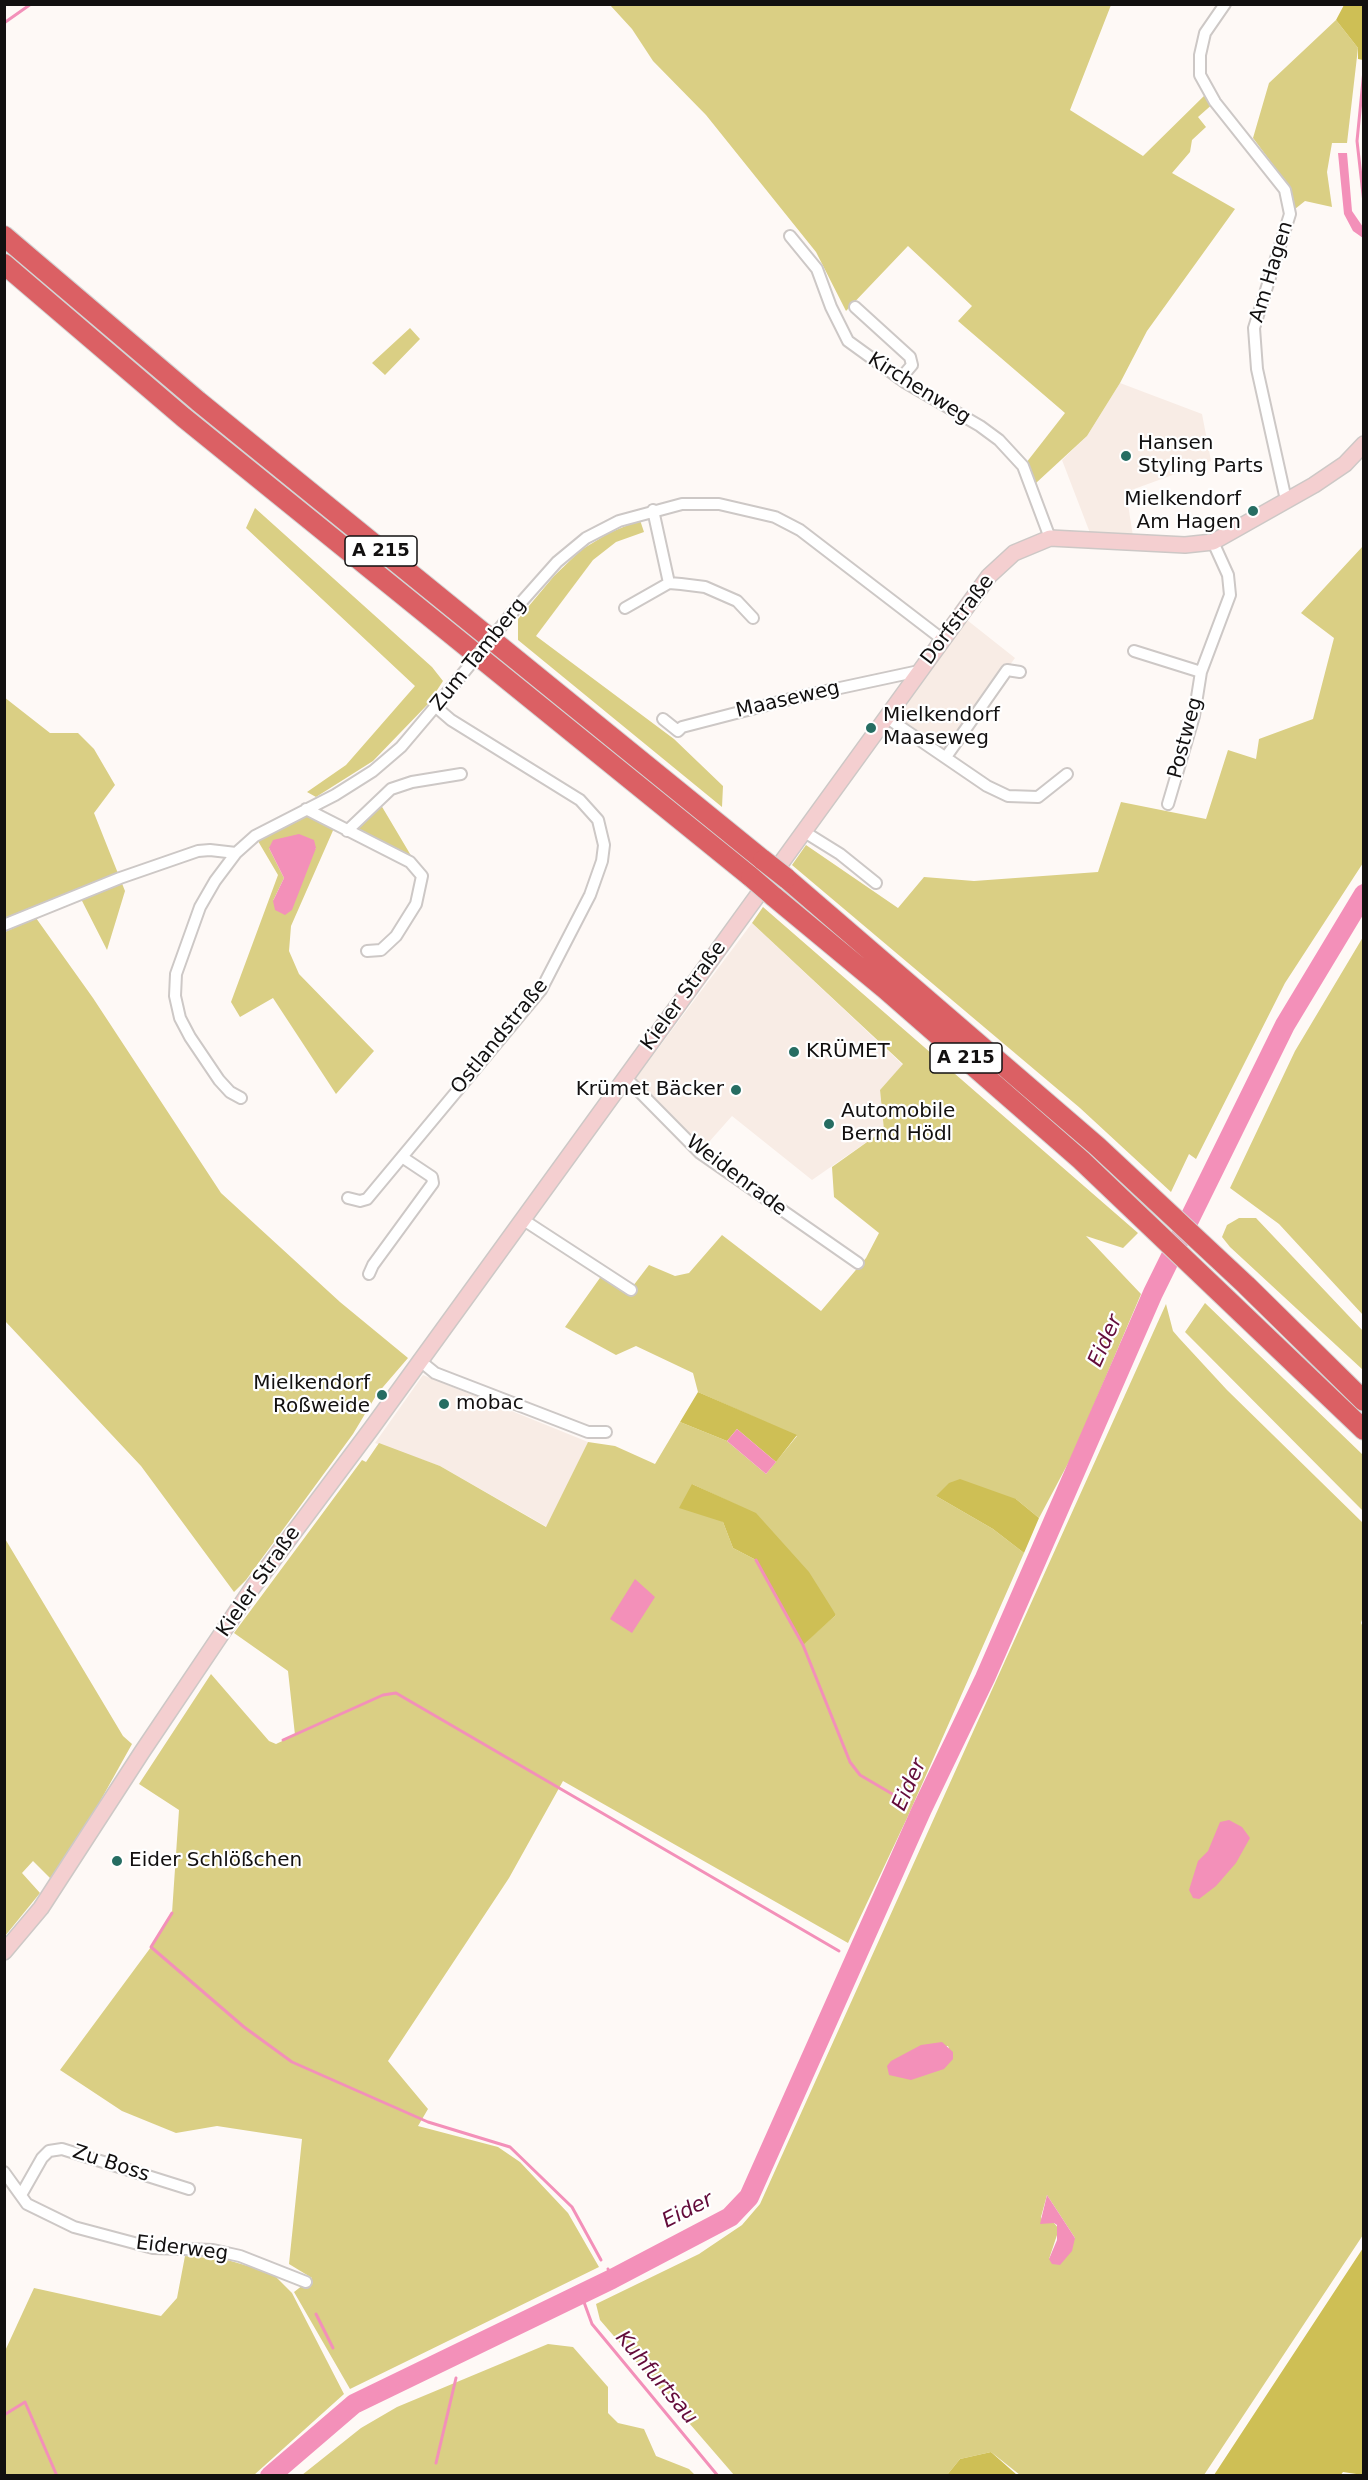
<!DOCTYPE html>
<meta charset="utf-8">
<style>
body{margin:0}
#map{position:relative;width:1368px;height:2480px;overflow:hidden;background:#fef9f6;font-family:"DejaVu Sans",sans-serif}
canvas{display:block}
.frame{position:absolute;inset:0;border:6px solid #121010;pointer-events:none}
</style>
<div id="map">
<canvas width="1368" height="2480"></canvas>
<div class="frame"></div>
</div>
<script>
const ctx = document.querySelector('canvas').getContext('2d');
ctx.lineJoin = 'round';
function paint(path, color) { ctx.fillStyle = color; ctx.fill(path, 'evenodd'); }
const poly = rows => new Path2D(rows.map(r => 'M' + r).join(''));
function stroke(path, color, width, dash) { ctx.strokeStyle = color; ctx.lineWidth = width; ctx.lineCap = dash ? 'butt' : 'round'; ctx.setLineDash(dash || []); ctx.stroke(path); }
function drawText(font, color, halo, rows, align = 'center') {
  ctx.font = font + ' "DejaVu Sans",sans-serif'; ctx.lineWidth = 4.5; ctx.setLineDash([]); ctx.textBaseline = 'middle'; ctx.strokeStyle = halo; ctx.fillStyle = color; for (const [text, x, y, turn = 0] of rows) {
    ctx.save(); ctx.translate(x, y); ctx.rotate((+turn || 0) * Math.PI / 180); ctx.textAlign = isNaN(turn) ? turn : align; if (halo) ctx.strokeText(text, 0, 0); ctx.fillText(text, 0, 0); ctx.restore();
  }
}
paint(poly([
 [1120,383,1202,414,1211,461,1126,492,1133,536,1090,533,1062,460,1087,436],
 [967,620,1015,658,946,753,895,719],
 [752,923,903,1065,880,1090,884,1130,812,1180,732,1116,701,1151,678,1128,636,1078],
 [423,1375,588,1442,547,1527,440,1466,375,1443]
]), '#f8ece5');
paint(poly([
 [610,5,1111,5,1070,110,1143,156,1208,92,1215,102,1198,117,1206,127,1192,140,1190,152,1172,173,1235,209,1147,331,1120,383,1087,436,1036,483,1026,463,1065,413,958,321,972,306,908,246,846,311,816,252,706,115,653,61,632,29],
 [1336,20,1358,48,1347,143,1332,143,1327,172,1332,207,1305,201,1295,209,1286,182,1253,138,1269,83],
 [410,328,420,339,385,375,372,363],
 [255,508,432,667,443,681,428,704,373,761,316,797,307,792,346,765,415,686,246,528],
 [640,520,644,532,616,542,593,560,536,636,674,739,723,786,722,807,518,640,518,619,554,576,581,550,609,533],
 [1363,546,1363,863,1285,983,1196,1159,1189,1154,1171,1192,1080,1108,792,865,806,845,898,908,924,877,974,881,1098,872,1121,802,1206,819,1228,750,1256,759,1259,739,1313,719,1334,638,1301,613],
 [4,697,50,733,78,733,94,749,115,785,94,813,125,891,107,950,79,895,5,925],
 [378,800,419,869,347,831],
 [306,809,335,826,291,926,289,951,299,974,374,1051,336,1094,273,998,240,1017,231,1002,278,875,255,836],
 [269,848,316,848,273,901,284,878],
 [763,907,1138,1233,1123,1248,1086,1236,1141,1294,1073,1454,1039,1518,1016,1499,936,1496,993,1529,1024,1553,908,1816,848,1943,563,1781,509,1878,388,2061,428,2109,418,2126,498,2147,520,2162,568,2213,599,2267,350,2389,294,2292,312,2278,289,2264,302,2139,217,2126,176,2133,122,2111,60,2070,151,1947,172,1913,179,1810,139,1784,211,1674,269,1741,276,1744,295,1735,288,1671,234,1633,362,1460,366,1462,379,1443,440,1466,546,1527,588,1442,615,1446,655,1464,680,1422,727,1441,766,1474,797,1436,698,1392,693,1373,636,1346,616,1355,565,1327,602,1275,633,1286,649,1265,675,1276,689,1273,722,1235,821,1311,866,1258,879,1233,834,1197,832,1167,884,1130,880,1090,903,1064,752,923],
 [692,1484,756,1514,836,1615,803,1644,756,1560,733,1548,723,1522],
 [36,918,93,998,221,1193,340,1302,408,1358,377,1394,353,1434,246,1580,234,1592,141,1466,5,1321,5,932],
 [1363,937,1363,1315,1279,1224,1230,1188,1295,1051],
 [1239,1218,1256,1218,1363,1331,1363,1370,1230,1247,1222,1237,1227,1225],
 [1205,1303,1363,1455,1363,1511,1185,1332],
 [1166,1304,1173,1331,1179,1338,1227,1390,1363,1523,1364,1613,1361,1623,1364,1629,1363,2235,1204,2475,1020,2475,991,2452,960,2459,947,2475,734,2475,600,2320,596,2304,699,2254,742,2225,760,2204],
 [948,2046,953,2059,901,2057],
 [1047,2195,1075,2238,1049,2259,1059,2229,1054,2223,1043,2222,1041,2217],
 [4,1537,123,1736,132,1744,98,1805,51,1879,33,1861,22,1873,40,1893,5,1936],
 [185,2256,224,2259,272,2273,292,2293,344,2394,254,2475,5,2476,5,2351,34,2288,161,2316,177,2298],
 [548,2344,573,2347,608,2387,608,2413,618,2423,644,2429,656,2456,689,2469,695,2475,302,2475,361,2428,397,2407]
]), '#dacf84');
paint(poly([
 [1344,5,1363,5,1363,60,1358,59,1358,48,1336,20],
 [698,1392,797,1435,776,1462,737,1429,727,1441,680,1422],
 [960,1479,1016,1499,1039,1518,1024,1553,993,1529,936,1496,949,1483],
 [692,1484,756,1513,809,1572,836,1615,803,1645,756,1560,733,1548,723,1522,679,1508],
 [1363,2248,1363,2475,1343,2472,1340,2476,1214,2475],
 [991,2452,1017,2475,947,2475,960,2459]
]), '#cebf55');
paint(poly([
 [1347,153,1352,211,1363,227,1363,238,1353,231,1344,214,1338,153],
 [299,834,314,840,316,848,292,910,285,915,275,910,273,901,284,878,269,848,273,840],
 [737,1429,776,1462,766,1474,727,1441],
 [635,1579,655,1597,632,1633,610,1619],
 [1229,1820,1242,1827,1250,1838,1236,1863,1216,1886,1199,1899,1193,1898,1189,1890,1198,1861,1208,1851,1220,1822],
 [942,2042,953,2052,953,2059,944,2069,911,2080,889,2075,887,2066,891,2061,921,2045],
 [1047,2195,1075,2238,1072,2251,1060,2265,1052,2264,1049,2259,1057,2240,1057,2225,1054,2223,1040,2224]
]), '#f390b9');
stroke(poly([
 [4,23,31,4],
 [1364,70,1357,141,1364,203],
 [756,1560,803,1645,850,1762,860,1775,894,1795],
 [283,1740,383,1695,396,1693,839,1951],
 [172,1913,151,1947,244,2027,292,2062,428,2122,510,2147,572,2207,601,2260],
 [608,2269,612,2279],
 [581,2294,592,2324,718,2476],
 [316,2314,333,2348],
 [4,2415,25,2402,57,2476],
 [436,2463,456,2378]
]), '#f390b9', 3);
stroke(poly([
 [270,2476,354,2404,612,2279,730,2217,749,2197,922,1809,985,1678,1153,1293,1285,1025,1364,894]
]), '#f390b9', 20);
const street = poly([
 [1225,4,1205,33,1200,55,1200,75,1215,102,1285,190,1290,214,1254,328,1257,369,1286,500],
 [790,236,817,269,831,307,848,341,906,383,980,426,999,440,1023,466,1050,538],
 [855,307,910,357,912,365,900,379],
 [653,510,669,583],
 [517,607,557,562,586,538,619,521,682,504,719,504,775,517,800,530,942,639],
 [625,608,669,583,681,584,705,587,737,601,753,618],
 [1134,651,1201,672],
 [886,717,987,786,1008,796,1038,797,1067,774],
 [663,719,678,731,682,727,798,697,919,671],
 [946,757,1007,670,1020,672],
 [1168,804,1194,716,1201,672,1230,595,1228,575,1213,542],
 [306,809,410,862,422,876,416,904,396,936,381,950,367,951],
 [347,831,391,789,412,782,461,774],
 [803,831,840,854,876,883],
 [4,925,120,878,198,851,210,850,236,853],
 [625,1077,700,1153,858,1263],
 [241,1098,230,1092,219,1080,190,1037,180,1018,175,996,176,974,200,907,215,881,236,853,255,836,335,795,373,771,401,747,451,688],
 [348,1198,360,1201,367,1199,541,990,590,895,602,861,604,845,598,820,580,800,451,720,436,707],
 [522,1219,631,1290],
 [369,1274,373,1265,433,1183,432,1177,402,1157],
 [419,1360,435,1373,588,1432,606,1432],
 [4,2172,27,2204,74,2227,153,2248,213,2250,240,2256,306,2282],
 [21,2195,42,2158,49,2151,62,2149,189,2189]
]);
const secondary = poly([
 [4,1952,41,1908,142,1752,253,1587,371,1429,989,576,1014,553,1050,538,1185,545,1213,542,1314,485,1345,464,1364,444]
]);
const highway = poly([
 [4,236,198,401,763,860],
 [4,264,183,417,751,877],
 [786,878,1097,1146,1246,1285,1364,1401],
 [773,896,884,988,1081,1160,1364,1430]
]);
stroke(street, '#cdc8c6', 14);
stroke(secondary, '#cdc8c6', 18);
stroke(highway, '#d4d4d4', 22);
stroke(street, '#fff', 10);
stroke(secondary, '#f4cfd0', 15);
stroke(highway, '#db6064', 20);
const streetBridge = poly([
 [451,688,517,607]
]);
const highwayBridge = poly([
 [763,860,786,878],
 [751,877,773,896]
]);
stroke(streetBridge, '#cdc8c6', 14, []);
stroke(highwayBridge, '#d4d4d4', 22, []);
stroke(streetBridge, '#fff', 10);
stroke(highwayBridge, '#db6064', 20);
for (const [x, y, r, color] of [
 [1126,456,6,"#266d62"],
 [1253,511,6,"#266d62"],
 [871,728,6,"#266d62"],
 [794,1052,6,"#266d62"],
 [736,1090,6,"#266d62"],
 [829,1124,6,"#266d62"],
 [382,1395,6,"#266d62"],
 [444,1404,6,"#266d62"],
 [117,1861,6,"#266d62"]
]) { const dot = new Path2D(); dot.arc(x, y, r, 0, 2 * Math.PI); ctx.fillStyle = color; ctx.fill(dot); stroke(dot, '#fff', 2); }
for (const [x, y, w] of [
 [381,551,72],
 [966,1058,72]
]) { const box = new Path2D(); box.roundRect(x - w / 2, y - 15, w, 30, 4.5); ctx.fillStyle = '#fff'; ctx.fill(box); stroke(box, '#121010', 1.5); }
drawText('bold 18px', '#121010', null, [
 ["A 215",381,551],
 ["A 215",966,1058]
]);
drawText('20px', '#121010', '#fff', [
 ["Am Hagen",1272,272,-73],
 ["Kirchenweg",919,389,32],
 ["Dorfstraße",958,620,-53],
 ["Zum Tamberg",479,655,-51],
 ["Maaseweg",788,700,-13],
 ["Postweg",1186,738,-75],
 ["Kieler Straße",684,996,-54],
 ["Ostlandstraße",500,1037,-51],
 ["Weidenrade",736,1176,37],
 ["Kieler Straße",259,1582,-55],
 ["Zu Boss",111,2164,18],
 ["Eiderweg",182,2249,7]
]);
drawText('20px', '#121010', '#fff', [
 ["Hansen",1138,444],
 ["Styling Parts",1138,467],
 ["Mielkendorf",1241,500,"right"],
 ["Am Hagen",1241,523,"right"],
 ["Mielkendorf",883,716],
 ["Maaseweg",883,739],
 ["KRÜMET",806,1052],
 ["Krümet Bäcker",724,1090,"right"],
 ["Automobile",841,1112],
 ["Bernd Hödl",841,1135],
 ["Mielkendorf",370,1384,"right"],
 ["Roßweide",370,1407,"right"],
 ["mobac",456,1404],
 ["Eider Schlößchen",129,1861]
], 'left');
drawText('italic 21px', '#640c3b', '#fff', [
 ["Eider",1106,1341,-66],
 ["Eider",910,1785,-66],
 ["Eider",688,2211,-27],
 ["Kuhfurtsau",656,2378,50]
]);
</script>
